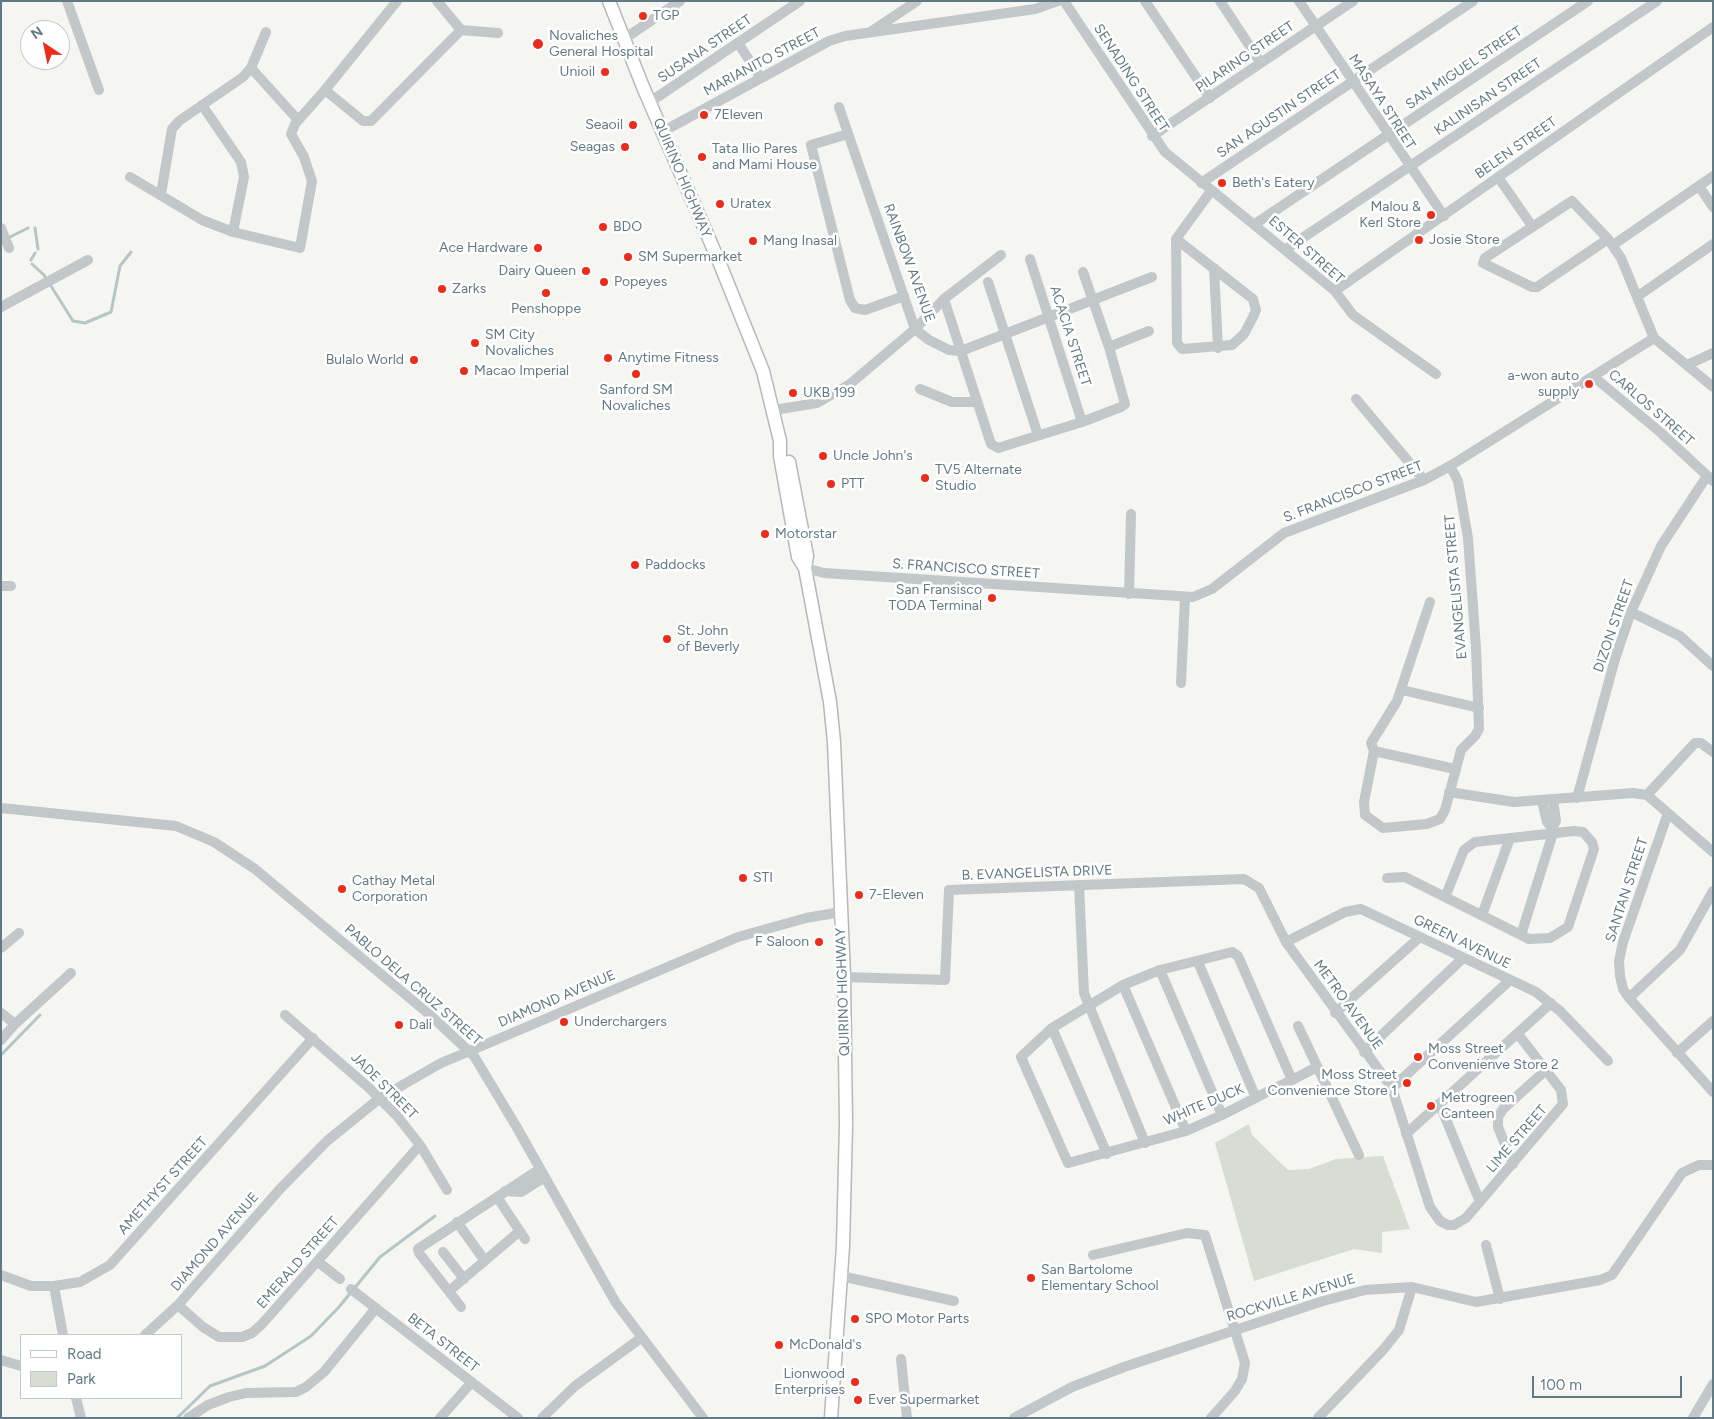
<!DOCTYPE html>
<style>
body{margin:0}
#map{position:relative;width:1714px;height:1419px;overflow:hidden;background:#f5f5f1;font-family:Figtree,sans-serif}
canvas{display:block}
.frame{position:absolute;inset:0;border:2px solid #627a84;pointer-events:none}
.legend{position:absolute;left:20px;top:1334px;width:162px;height:65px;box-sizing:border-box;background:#fff;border:1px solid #c0cace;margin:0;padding:6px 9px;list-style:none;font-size:15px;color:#627a84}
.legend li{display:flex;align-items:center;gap:10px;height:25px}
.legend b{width:25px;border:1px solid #c0cace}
.north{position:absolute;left:20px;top:20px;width:50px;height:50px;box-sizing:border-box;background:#fff;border:1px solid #c0cace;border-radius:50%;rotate:326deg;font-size:14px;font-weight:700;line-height:20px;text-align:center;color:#627a84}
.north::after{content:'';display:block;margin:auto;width:18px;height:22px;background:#ec2c1a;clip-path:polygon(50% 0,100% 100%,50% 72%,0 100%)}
.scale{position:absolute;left:1532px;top:1376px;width:150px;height:22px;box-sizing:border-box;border:2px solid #627a84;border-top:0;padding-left:6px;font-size:15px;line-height:18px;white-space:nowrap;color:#627a84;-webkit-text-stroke:4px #fff;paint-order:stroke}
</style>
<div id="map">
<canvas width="1714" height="1419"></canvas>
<div class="frame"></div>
<ul class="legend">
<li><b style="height:6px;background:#fff"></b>Road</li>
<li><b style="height:14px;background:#d7ddd2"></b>Park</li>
</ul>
<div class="north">N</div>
<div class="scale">100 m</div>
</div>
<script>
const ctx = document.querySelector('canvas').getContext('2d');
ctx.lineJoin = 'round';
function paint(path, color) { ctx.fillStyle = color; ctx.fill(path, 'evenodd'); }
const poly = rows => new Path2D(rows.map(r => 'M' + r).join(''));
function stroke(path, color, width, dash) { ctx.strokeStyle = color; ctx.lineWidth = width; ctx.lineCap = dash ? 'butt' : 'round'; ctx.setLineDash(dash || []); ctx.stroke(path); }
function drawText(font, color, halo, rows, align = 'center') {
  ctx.font = font + ' Figtree,sans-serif'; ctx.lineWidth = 5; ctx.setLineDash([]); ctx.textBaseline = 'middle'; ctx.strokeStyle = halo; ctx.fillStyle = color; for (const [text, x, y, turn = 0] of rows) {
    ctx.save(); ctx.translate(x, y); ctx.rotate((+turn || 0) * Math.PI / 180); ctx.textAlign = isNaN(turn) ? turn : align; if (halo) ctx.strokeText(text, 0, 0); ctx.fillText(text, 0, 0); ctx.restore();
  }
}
paint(poly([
 [1249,1124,1252,1135,1288,1170,1309,1169,1336,1159,1383,1156,1410,1229,1382,1232,1382,1253,1354,1249,1254,1281,1215,1143]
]), '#d7ddd2');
stroke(poly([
 [35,228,38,249],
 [10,237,28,228],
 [31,260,35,253],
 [32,264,44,275,73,321,85,323,111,312,120,266,131,252],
 [1,1055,40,1015],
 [177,1418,210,1386,265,1366,311,1336,339,1307,380,1257,435,1216]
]), '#b5c6c7', 3);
const major = poly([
 [609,1,643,87,720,264,763,371,780,441,780,456,798,557,805,568,830,702,834,742,844,977,846,1125,843,1246,831,1418],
 [789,462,807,556,805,568]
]);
stroke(major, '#b3b9bc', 15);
stroke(poly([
 [67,1,99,90],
 [437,1,461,30,498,33],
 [1064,1,1165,152,1335,291,1353,315,1436,374],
 [1145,1,1210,98],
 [1220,1,1261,63],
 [1299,1,1444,216],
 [872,31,917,1],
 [624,39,680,1],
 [738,43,761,78],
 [251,68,298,120],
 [325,90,363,121,371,121,461,30],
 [650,102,800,1],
 [202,105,241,162,244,177,233,232],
 [839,107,915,329,929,340,949,350,961,351,1152,277],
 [662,132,829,41,845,36,1035,9,1058,1],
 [848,134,811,145,850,300,855,308,865,310,904,296],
 [1152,136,1353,1],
 [130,177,202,220,233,232,300,248,312,181,304,157,291,134,295,124,325,90,397,1],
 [1498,177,1532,226],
 [1201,183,1473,1],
 [1699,186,1713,207],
 [161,194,172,129,179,121,243,77,251,68,266,32],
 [1255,224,1588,1],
 [1,228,9,248],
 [1176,239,1253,299,1256,310,1253,317,1244,334,1232,345,1182,349,1177,343,1176,239,1211,191],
 [1608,239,1537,287,1532,287,1483,263,1485,258,1572,201,1608,239,1621,258,1654,338,1713,387],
 [1613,245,1713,176],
 [1286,249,1657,1],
 [1030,259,1082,422],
 [1214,268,1218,348],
 [988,282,1038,435],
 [1335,291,1713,27],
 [1638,296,1713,244],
 [944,299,991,444,998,448,1082,422,1121,407,1125,404,1109,347,1083,272],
 [1,307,88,260],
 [1109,347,1149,331],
 [1687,365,1713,353],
 [1594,377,1660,432,1713,481],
 [920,389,952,402,977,402],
 [1356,399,1424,480],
 [774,410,817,403,850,384,915,329,944,299,1001,255],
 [805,568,824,573,1193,597,1212,589,1284,533,1424,480,1450,466,1654,338],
 [1,586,11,586],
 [1129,594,1131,514],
 [1430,602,1397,701,1371,743,1374,751,1364,802,1365,815,1383,828,1427,824,1440,819,1445,810,1461,750,1475,736,1479,729,1476,648,1468,538,1458,481,1450,466],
 [1631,612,1680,636,1713,666],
 [1181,683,1185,598],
 [1402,690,1479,708],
 [1374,751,1455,769],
 [1449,792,1514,802,1633,793,1647,795,1713,852],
 [1647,795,1695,743,1701,743,1713,752],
 [1577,798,1615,659,1631,612,1661,546,1707,476],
 [1,808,176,826,214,842,255,869,430,1015,474,1056,516,1126,616,1303,703,1418],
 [1668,813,1623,942,1619,961,1620,976,1623,989,1629,998,1713,1092],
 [1552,828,1556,821,1553,800],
 [1387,878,1405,877,1529,939,1550,938,1568,927,1594,849,1592,842,1583,832,1574,831,1475,842,1464,850,1446,895],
 [1079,885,1084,993,1145,1143],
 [1482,915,1510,838],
 [1521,935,1553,833,1552,828,1547,822,1542,801],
 [1286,942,1345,912,1361,909,1536,992,1560,1011,1608,1061],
 [1,948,19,933],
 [1198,962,1256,1098],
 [1160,970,1222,1115],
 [844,977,945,980,949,890,1244,879,1259,888,1286,942,1392,1088,1430,1207,1440,1221,1448,1225,1454,1225,1466,1218,1563,1104,1561,1090,1518,1034],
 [1123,985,1186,1131],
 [1629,998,1680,950,1713,891],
 [1,1013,15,1024],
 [1335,1013,1420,937],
 [285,1015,368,1087,397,1116,420,1145,447,1190],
 [1298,1026,1359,1155],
 [1052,1028,1107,1154],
 [1,1040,15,1024,71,973],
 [1364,1052,1463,958],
 [1677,1053,1713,1021],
 [1292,1080,1238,956,1232,952,1160,970,1123,985,1052,1028,1021,1057,1068,1163,1186,1131,1222,1115,1271,1090,1292,1080,1317,1067],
 [1392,1088,1509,981],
 [1440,1105,1480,1202],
 [1406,1134,1551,1003],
 [1513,1164,1498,1127,1498,1117,1503,1109,1546,1070],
 [505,1191,521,1192,545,1177],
 [497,1197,525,1239],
 [457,1222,485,1261],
 [1486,1245,1500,1299],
 [443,1252,464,1279],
 [1093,1255,1187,1233,1205,1235,1245,1363,1242,1379,1235,1391,1211,1418],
 [318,1262,340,1279],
 [1,1275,31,1286,54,1286,80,1282,110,1265,313,1038],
 [841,1276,954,1301],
 [54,1286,63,1335],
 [351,1289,518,1418],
 [449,1291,520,1231],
 [178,1305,203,1327,219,1337,242,1337,252,1333,262,1324,420,1145],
 [461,1307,419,1253,418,1249,540,1169],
 [145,1335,178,1305,280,1189,327,1141,380,1098,441,1063,470,1051,738,937,806,918,841,912],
 [901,1359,907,1418],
 [1,1360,21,1366],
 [76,1398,81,1418],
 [188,1418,208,1405,229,1397,246,1393,296,1392,306,1387,324,1372,376,1308],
 [440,1418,472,1382],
 [542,1418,575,1386,641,1338],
 [1014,1418,1072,1387,1124,1367,1323,1301,1365,1290,1412,1287,1476,1302,1600,1280,1612,1275,1682,1173,1699,1165,1713,1165],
 [1318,1418,1383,1350,1399,1330,1412,1287],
 [1693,1418,1713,1384]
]), '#c2c7c9', 10);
stroke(major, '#fff', 12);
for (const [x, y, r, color] of [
 [643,16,5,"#ec2c1a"],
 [538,44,6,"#ec2c1a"],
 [605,72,5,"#ec2c1a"],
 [704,115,5,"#ec2c1a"],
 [633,125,5,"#ec2c1a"],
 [625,147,5,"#ec2c1a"],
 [702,157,5,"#ec2c1a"],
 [1222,183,5,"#ec2c1a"],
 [720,204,5,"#ec2c1a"],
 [1431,215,5,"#ec2c1a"],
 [603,227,5,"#ec2c1a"],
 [1419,240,5,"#ec2c1a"],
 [753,241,5,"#ec2c1a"],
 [538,248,5,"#ec2c1a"],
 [628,257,5,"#ec2c1a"],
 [586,271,5,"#ec2c1a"],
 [604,282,5,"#ec2c1a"],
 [442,289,5,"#ec2c1a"],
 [546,293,5,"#ec2c1a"],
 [475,343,5,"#ec2c1a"],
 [608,358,5,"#ec2c1a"],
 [414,360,5,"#ec2c1a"],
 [464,371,5,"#ec2c1a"],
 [636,374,5,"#ec2c1a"],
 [1589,384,5,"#ec2c1a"],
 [793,393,5,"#ec2c1a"],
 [823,456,5,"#ec2c1a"],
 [925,478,5,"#ec2c1a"],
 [831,484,5,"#ec2c1a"],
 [765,534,5,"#ec2c1a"],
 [635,565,5,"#ec2c1a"],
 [992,598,5,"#ec2c1a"],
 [667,639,5,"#ec2c1a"],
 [743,878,5,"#ec2c1a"],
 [342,889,5,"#ec2c1a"],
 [859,895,5,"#ec2c1a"],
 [819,942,5,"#ec2c1a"],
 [564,1022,5,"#ec2c1a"],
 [399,1025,5,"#ec2c1a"],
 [1418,1057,5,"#ec2c1a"],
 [1407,1083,5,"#ec2c1a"],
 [1431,1106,5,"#ec2c1a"],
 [1031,1278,5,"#ec2c1a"],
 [855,1319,5,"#ec2c1a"],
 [779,1345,5,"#ec2c1a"],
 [855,1382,5,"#ec2c1a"],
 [858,1400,5,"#ec2c1a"]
]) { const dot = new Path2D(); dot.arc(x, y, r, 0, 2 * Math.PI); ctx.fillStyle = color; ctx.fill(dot); stroke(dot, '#fff', 2); }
drawText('14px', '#627a84', '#fff', [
 ["TGP",653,16],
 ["Novaliches",549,36],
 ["General Hospital",549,52],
 ["Unioil",595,72,"right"],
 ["7Eleven",714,115],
 ["Seaoil",623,125,"right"],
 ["Seagas",615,147,"right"],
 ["Tata Ilio Pares",712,149],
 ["and Mami House",712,165],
 ["Beth's Eatery",1232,183],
 ["Uratex",730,204],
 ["Malou &",1421,207,"right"],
 ["Kerl Store",1421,223,"right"],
 ["BDO",613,227],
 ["Josie Store",1429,240],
 ["Mang Inasal",763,241],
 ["Ace Hardware",528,248,"right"],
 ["SM Supermarket",638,257],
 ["Dairy Queen",576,271,"right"],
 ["Popeyes",614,282],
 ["Zarks",452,289],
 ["Penshoppe",546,309,"center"],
 ["SM City",485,335],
 ["Novaliches",485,351],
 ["Anytime Fitness",618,358],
 ["Bulalo World",404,360,"right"],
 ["Macao Imperial",474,371],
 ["a-won auto",1579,376,"right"],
 ["supply",1579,392,"right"],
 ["Sanford SM",636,390,"center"],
 ["Novaliches",636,406,"center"],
 ["UKB 199",803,393],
 ["Uncle John's",833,456],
 ["TV5 Alternate",935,470],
 ["Studio",935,486],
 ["PTT",841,484],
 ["Motorstar",775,534],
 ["Paddocks",645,565],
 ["San Fransisco",982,590,"right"],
 ["TODA Terminal",982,606,"right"],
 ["St. John",677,631],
 ["of Beverly",677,647],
 ["STI",753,878],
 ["Cathay Metal",352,881],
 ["Corporation",352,897],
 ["7-Eleven",869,895],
 ["F Saloon",809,942,"right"],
 ["Underchargers",574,1022],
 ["Dali",409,1025],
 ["Moss Street",1428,1049],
 ["Convenienve Store 2",1428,1065],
 ["Moss Street",1397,1075,"right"],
 ["Convenience Store 1",1397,1091,"right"],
 ["Metrogreen",1441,1098],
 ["Canteen",1441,1114],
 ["San Bartolome",1041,1270],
 ["Elementary School",1041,1286],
 ["SPO Motor Parts",865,1319],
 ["McDonald's",789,1345],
 ["Lionwood",845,1374,"right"],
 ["Enterprises",845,1390,"right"],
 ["Ever Supermarket",868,1400]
], 'left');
drawText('14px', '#627a84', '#fff', [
 ["SUSANA STREET",705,49,-34],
 ["PILARING STREET",1245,57,-34],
 ["MARIANITO STREET",762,62,-28],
 ["SAN MIGUEL STREET",1464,68,-34],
 ["SENADING STREET",1131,78,57],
 ["KALINISAN STREET",1488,97,-34],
 ["MASAYA STREET",1382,102,57],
 ["SAN AGUSTIN STREET",1279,114,-34],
 ["BELEN STREET",1516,148,-35],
 ["QUIRINO HIGHWAY",682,178,67],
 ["ESTER STREET",1306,250,41],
 ["RAINBOW AVENUE",909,263,70],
 ["ACACIA STREET",1070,336,72],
 ["CARLOS STREET",1651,408,41],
 ["S. FRANCISCO STREET",1353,492,-21],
 ["S. FRANCISCO STREET",966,569,4],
 ["EVANGELISTA STREET",1456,587,-95],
 ["DIZON STREET",1614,626,-71],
 ["B. EVANGELISTA DRIVE",1037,873,-2],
 ["SANTAN STREET",1627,890,-72],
 ["GREEN AVENUE",1462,942,26],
 ["PABLO DELA CRUZ STREET",413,985,41],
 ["QUIRINO HIGHWAY",843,992,-92],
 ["DIAMOND AVENUE",557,999,-23],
 ["METRO AVENUE",1348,1005,54],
 ["JADE STREET",384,1086,45],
 ["WHITE DUCK",1204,1105,-23],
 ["LIME STREET",1517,1139,-49],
 ["AMETHYST STREET",163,1186,-48],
 ["DIAMOND AVENUE",215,1242,-49],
 ["EMERALD STREET",298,1263,-49],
 ["ROCKVILLE AVENUE",1291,1298,-17],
 ["BETA STREET",443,1343,38]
]);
</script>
